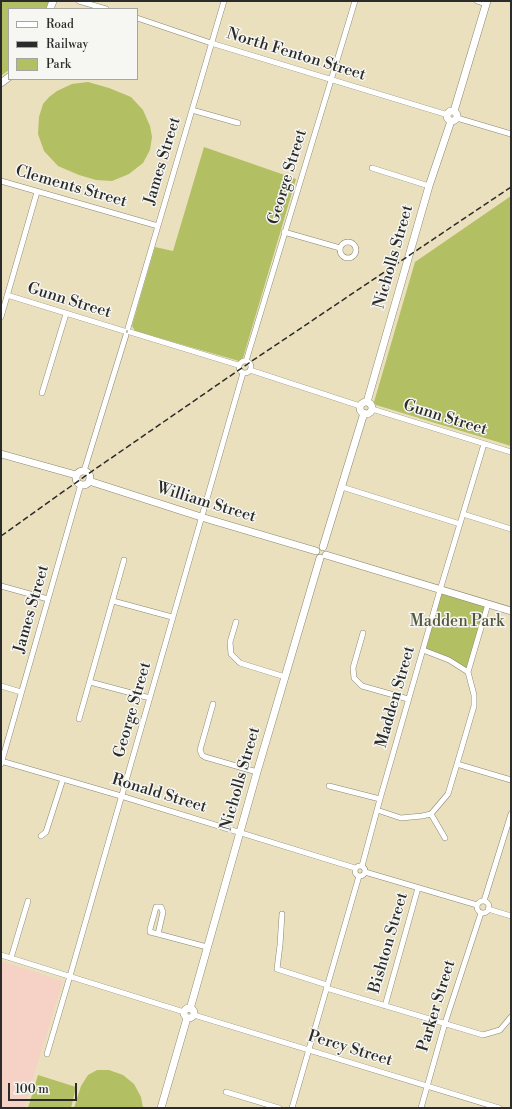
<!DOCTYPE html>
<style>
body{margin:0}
#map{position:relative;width:512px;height:1109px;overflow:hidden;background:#eae0be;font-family:"Libre Bodoni",serif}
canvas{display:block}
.frame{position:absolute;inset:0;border:2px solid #2b2b2b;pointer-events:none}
.legend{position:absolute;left:8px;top:8px;width:130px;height:72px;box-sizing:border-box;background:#f6f6f2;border:1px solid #a5a5a2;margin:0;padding:5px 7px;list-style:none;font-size:12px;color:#2b2b2b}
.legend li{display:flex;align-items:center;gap:8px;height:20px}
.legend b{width:20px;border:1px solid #a5a5a2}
.scale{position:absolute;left:8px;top:1083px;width:69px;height:18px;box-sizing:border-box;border:2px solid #2b2b2b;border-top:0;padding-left:5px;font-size:12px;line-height:14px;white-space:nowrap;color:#2b2b2b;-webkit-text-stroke:3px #f6f6f2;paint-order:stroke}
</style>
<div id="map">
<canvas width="512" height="1109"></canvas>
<div class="frame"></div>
<ul class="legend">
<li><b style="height:5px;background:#fff"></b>Road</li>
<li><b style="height:5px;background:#2b2b2b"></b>Railway</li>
<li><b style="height:11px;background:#b2bf62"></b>Park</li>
</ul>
<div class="scale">100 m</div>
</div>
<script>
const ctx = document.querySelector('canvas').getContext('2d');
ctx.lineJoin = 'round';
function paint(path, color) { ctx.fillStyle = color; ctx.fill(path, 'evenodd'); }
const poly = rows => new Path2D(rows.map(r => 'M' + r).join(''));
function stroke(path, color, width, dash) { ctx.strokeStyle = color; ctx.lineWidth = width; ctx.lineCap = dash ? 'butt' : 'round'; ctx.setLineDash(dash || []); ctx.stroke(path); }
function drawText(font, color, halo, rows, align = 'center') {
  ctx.font = font + ' "Libre Bodoni",serif'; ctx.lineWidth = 3; ctx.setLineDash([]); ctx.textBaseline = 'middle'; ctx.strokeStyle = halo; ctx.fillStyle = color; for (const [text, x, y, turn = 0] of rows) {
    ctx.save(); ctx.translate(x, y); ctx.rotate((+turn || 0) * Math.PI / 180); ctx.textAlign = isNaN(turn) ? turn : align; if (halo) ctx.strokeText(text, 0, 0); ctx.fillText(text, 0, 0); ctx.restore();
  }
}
paint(poly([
 [1,961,63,981,24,1108,1,1108]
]), '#f6d1c6');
paint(poly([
 [1,1,49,1,46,9,9,9,9,70,1,76],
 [88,82,109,88,131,97,143,110,150,126,152,137,150,150,143,163,129,174,112,181,96,180,79,175,58,166,44,151,38,134,39,117,43,104,49,97,57,91,72,84],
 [204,147,296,179,243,358,239,361,135,331,132,326,155,247,173,251],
 [511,196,511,446,376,405,374,402,415,262],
 [440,590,488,604,468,672,423,650],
 [97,1070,109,1070,123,1075,134,1084,141,1097,143,1108,74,1108,81,1086,88,1075],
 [38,1075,76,1087,71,1108,28,1108]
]), '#b2bf62');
const street = poly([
 [79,1,106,9],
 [477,1,486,4],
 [137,18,211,43,448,115],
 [192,110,238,123],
 [457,118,511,134],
 [372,168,429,186],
 [1,181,158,226],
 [284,232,340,248],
 '340 250a8 8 0 1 1 16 0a8 8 0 1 1-16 0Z',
 [7,295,124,331],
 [1,317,37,192],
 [128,328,224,1],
 [130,332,238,365],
 '239 367a6 6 0 1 1 12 0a6 6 0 1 1-12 0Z',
 [246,361,355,1],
 [250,370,360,406],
 [42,393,66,314],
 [372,409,511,452],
 [84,471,126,335],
 [342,487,460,524],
 [463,514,511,529],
 [1,586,48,599],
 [113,601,172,617],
 [236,622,230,642,231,654,240,663,285,677],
 [363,633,353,668,354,678,362,686,408,699],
 [468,672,488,604],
 [90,682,150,698],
 [1,686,21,692],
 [213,704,200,750,202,755,205,757,257,772],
 [79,719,124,560],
 [1,761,121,796,355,868],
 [1,764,81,484],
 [457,764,511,780],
 [329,786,380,799],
 [377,810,401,818,422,816,431,814,448,794,457,764,474,706,474,695,468,672,449,660,423,650],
 [431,814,445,838],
 [41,836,46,832,63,779],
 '355 871a5 5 0 1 1 10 0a5 5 0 1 1-10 0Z',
 [362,866,380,799,440,590,484,444],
 [365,872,477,905],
 [484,901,511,814],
 '477 907a6 6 0 1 1 12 0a6 6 0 1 1-12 0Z',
 [488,909,511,916],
 [282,914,280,945,277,969,327,985],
 [158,934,163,912,161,907,156,907,155,911,150,929,150,932,158,934,207,947],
 [1,955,184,1012],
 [11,958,28,901],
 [326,988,483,1035,500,1030,511,1017],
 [385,1006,418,888],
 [194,1015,499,1108],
 [47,1054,70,976,243,373],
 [226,1092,279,1108],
 [292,1108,359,876],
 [421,1108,445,1023,481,913]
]);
const secondary = poly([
 [50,9,53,1],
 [1,83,9,77],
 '447 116a5 5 0 1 1 10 0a5 5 0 1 1-10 0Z',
 [454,111,487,1],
 [367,402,429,186,451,121],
 '360 408a6 6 0 1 1 12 0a6 6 0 1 1-12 0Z',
 [1,454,76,475],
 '76 478a7 7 0 1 1 14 0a7 7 0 1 1-14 0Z',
 [89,481,201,517,316,551],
 [323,547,364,413],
 [326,555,511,611],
 '184 1013a5 5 0 1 1 10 0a5 5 0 1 1-10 0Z',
 [190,1009,257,772,320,558],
 [161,1108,187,1018]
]);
stroke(street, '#8a8674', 6);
stroke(secondary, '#8a8674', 8);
stroke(street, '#fff', 5);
stroke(secondary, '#fff', 7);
stroke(poly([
 [1,536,88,474,249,363,511,187]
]), '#2b2b2b', 1.5, [6, 3]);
drawText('16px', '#2b2b2b', '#f6f6f2', [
 ["North Fenton Street",296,55,17],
 ["James Street",163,161,-73],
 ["George Street",288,177,-73],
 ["Clements Street",71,187,16],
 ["Nicholls Street",394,257,-74],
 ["Gunn Street",69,301,17],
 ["Gunn Street",445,418,17],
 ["William Street",206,503,17],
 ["James Street",32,609,-74],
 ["Madden Street",396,697,-74],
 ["George Street",133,710,-74],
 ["Nicholls Street",241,779,-74],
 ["Ronald Street",159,794,17],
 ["Bishton Street",389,943,-74],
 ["Parker Street",437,1006,-73],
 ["Percy Street",350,1049,17]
]);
drawText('16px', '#54573c', '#f6f6f2', [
 ["Madden Park",457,622]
]);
</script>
